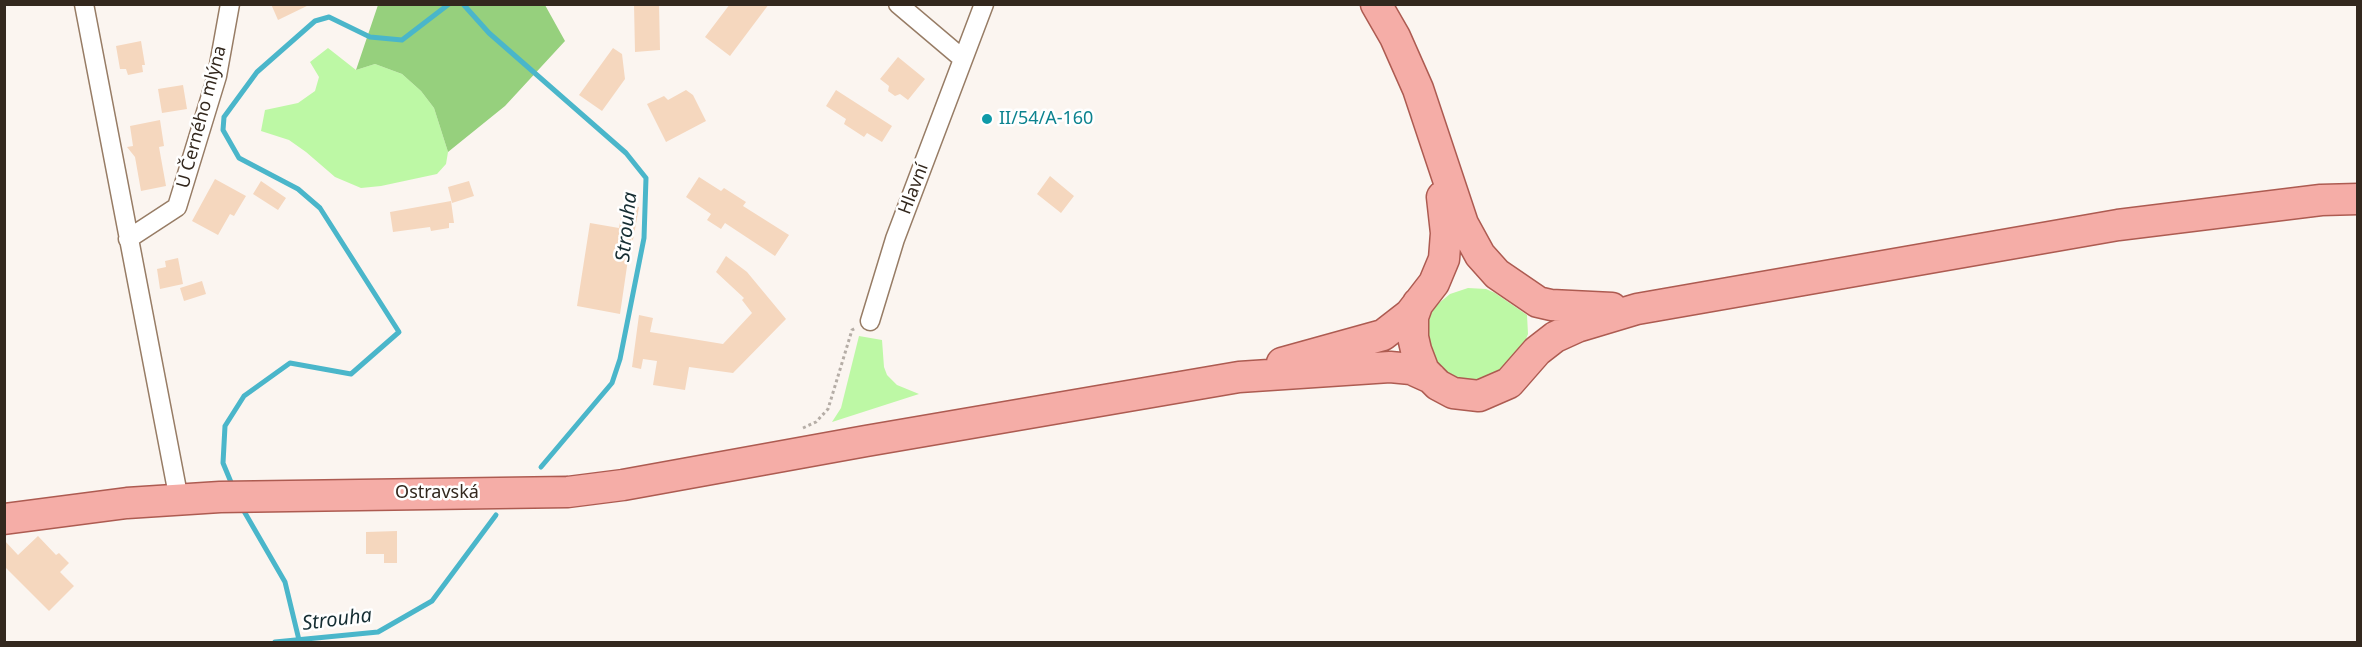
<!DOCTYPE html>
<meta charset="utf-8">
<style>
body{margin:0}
#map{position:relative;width:2362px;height:647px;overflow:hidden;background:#fbf5f0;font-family:"Noto Sans",sans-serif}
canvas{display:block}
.frame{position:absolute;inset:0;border:6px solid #33281e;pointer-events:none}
</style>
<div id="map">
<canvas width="2362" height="647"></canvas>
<div class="frame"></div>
</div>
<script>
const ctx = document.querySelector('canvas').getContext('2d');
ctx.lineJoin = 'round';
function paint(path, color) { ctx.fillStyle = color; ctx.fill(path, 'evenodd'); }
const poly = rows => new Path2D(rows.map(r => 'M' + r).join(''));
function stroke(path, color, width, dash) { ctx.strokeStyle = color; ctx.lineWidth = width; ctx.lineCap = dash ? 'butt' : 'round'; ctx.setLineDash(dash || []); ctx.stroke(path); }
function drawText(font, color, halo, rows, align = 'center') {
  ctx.font = font + ' "Noto Sans",sans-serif'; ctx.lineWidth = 5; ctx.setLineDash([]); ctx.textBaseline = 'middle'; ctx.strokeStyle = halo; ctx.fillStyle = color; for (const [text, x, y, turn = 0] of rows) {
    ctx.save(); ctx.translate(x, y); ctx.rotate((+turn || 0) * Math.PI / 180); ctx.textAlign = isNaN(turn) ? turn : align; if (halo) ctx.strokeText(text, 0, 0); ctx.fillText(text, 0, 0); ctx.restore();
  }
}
paint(poly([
 [328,48,356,70,375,64,402,74,421,91,434,108,448,152,446,164,437,174,381,186,361,188,335,177,306,152,289,140,261,131,265,110,298,103,315,91,319,77,310,62],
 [1468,288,1486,289,1495,293,1527,315,1528,334,1520,354,1486,383,1448,378,1426,350,1428,318,1433,308,1450,294],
 [859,336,882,340,884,367,887,375,897,385,919,394,832,422,841,408]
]), '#bdf8a5');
paint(poly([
 [378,5,545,5,565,41,505,106,448,152,434,108,421,91,402,74,375,64,356,70]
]), '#96d07d');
stroke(poly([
 [463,4,489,33,626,153,646,178,644,238,620,359,612,383,541,467],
 [233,487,223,463,225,426,244,396,290,363,351,374,399,332,320,208,298,189,239,158,223,130,224,117,257,72,315,21,329,17,370,37,402,40,449,4],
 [241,506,285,582,299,640],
 [275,642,378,632,432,601,496,515]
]), '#4ab6ca', 5);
paint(poly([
 [271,4,311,4,278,20],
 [634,4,659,4,660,50,635,52],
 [730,4,769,4,730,56,705,37],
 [141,41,145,65,142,65,143,72,128,75,126,69,120,69,116,46],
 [613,48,622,54,625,79,602,111,579,95],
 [898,57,925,79,908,100,900,94,895,96,888,91,889,86,880,79],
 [183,85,187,109,162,113,158,89],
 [686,90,693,95,706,121,666,142,647,104,664,96,668,100],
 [836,90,892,126,882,142,867,133,864,137,844,124,846,119,826,106],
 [160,120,164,146,159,147,166,186,141,191,135,157,127,147,133,146,130,126],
 [1050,176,1074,196,1061,213,1037,194],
 [699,177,721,191,724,188,746,202,743,206,789,235,775,256,725,223,721,229,707,220,711,214,686,197],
 [215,179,246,196,234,216,230,214,218,235,192,221],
 [261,181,286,198,278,210,253,194],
 [469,181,474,196,452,203,448,187],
 [451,201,454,223,449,223,449,228,431,231,430,227,393,232,390,212],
 [623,205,639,207,633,240,631,239,620,314,577,306,590,223,619,228],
 [726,256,747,272,786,319,733,373,689,367,685,390,653,385,657,361,643,359,641,369,632,367,639,315,653,318,650,332,723,344,752,313,742,300,744,298,716,272],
 [178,258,183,284,160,289,157,269,166,267,165,261],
 [202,281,206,294,184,301,180,288],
 [397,531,397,563,384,563,384,554,366,554,366,532],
 [38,536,56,555,59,553,69,563,60,572,74,586,49,611,4,566,4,540,18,555]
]), '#f5d7be');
const minor = poly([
 [84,4,179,500],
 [898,4,963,59],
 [128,239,177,207,217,76,230,4],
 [870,321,895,239,984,4]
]);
const primary = poly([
 [1376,4,1395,37,1418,89,1463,224,1480,255,1497,274,1538,302,1551,305,1612,308],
 [1418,303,1413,317,1413,337,1416,350,1424,371,1438,385,1453,393,1479,396,1509,383,1537,351,1555,337,1577,327,1637,309,2118,225,2321,200,2358,199],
 [1282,363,1383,335,1410,314,1434,283,1444,259,1446,233,1442,197],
 [4,519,127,503,220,497,568,492,623,485,866,441,1239,377,1390,367,1411,369,1431,378]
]);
stroke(minor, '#977c65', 21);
stroke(primary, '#ad5b51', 33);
stroke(poly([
 [803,428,816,422,828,409,852,330,856,328]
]), '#b5ada6', 3, [3, 3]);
stroke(minor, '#fff', 18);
stroke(primary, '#f5ada7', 30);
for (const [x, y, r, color] of [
 [987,119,6,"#0f9aa8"]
]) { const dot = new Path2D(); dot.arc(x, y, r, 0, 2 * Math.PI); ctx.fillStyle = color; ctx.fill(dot); stroke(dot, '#fff', 2); }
drawText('18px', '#33281e', '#fff', [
 ["U Černého mlýna",202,117,-75],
 ["Hlavní",914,189,-69],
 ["Ostravská",437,493]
]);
drawText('18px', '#0d838f', '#fff', [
 ["II/54/A-160",999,119]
], 'left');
drawText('italic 20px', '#162e33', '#fff', [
 ["Strouha",627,227,-84],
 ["Strouha",337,620,-7]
]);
</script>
